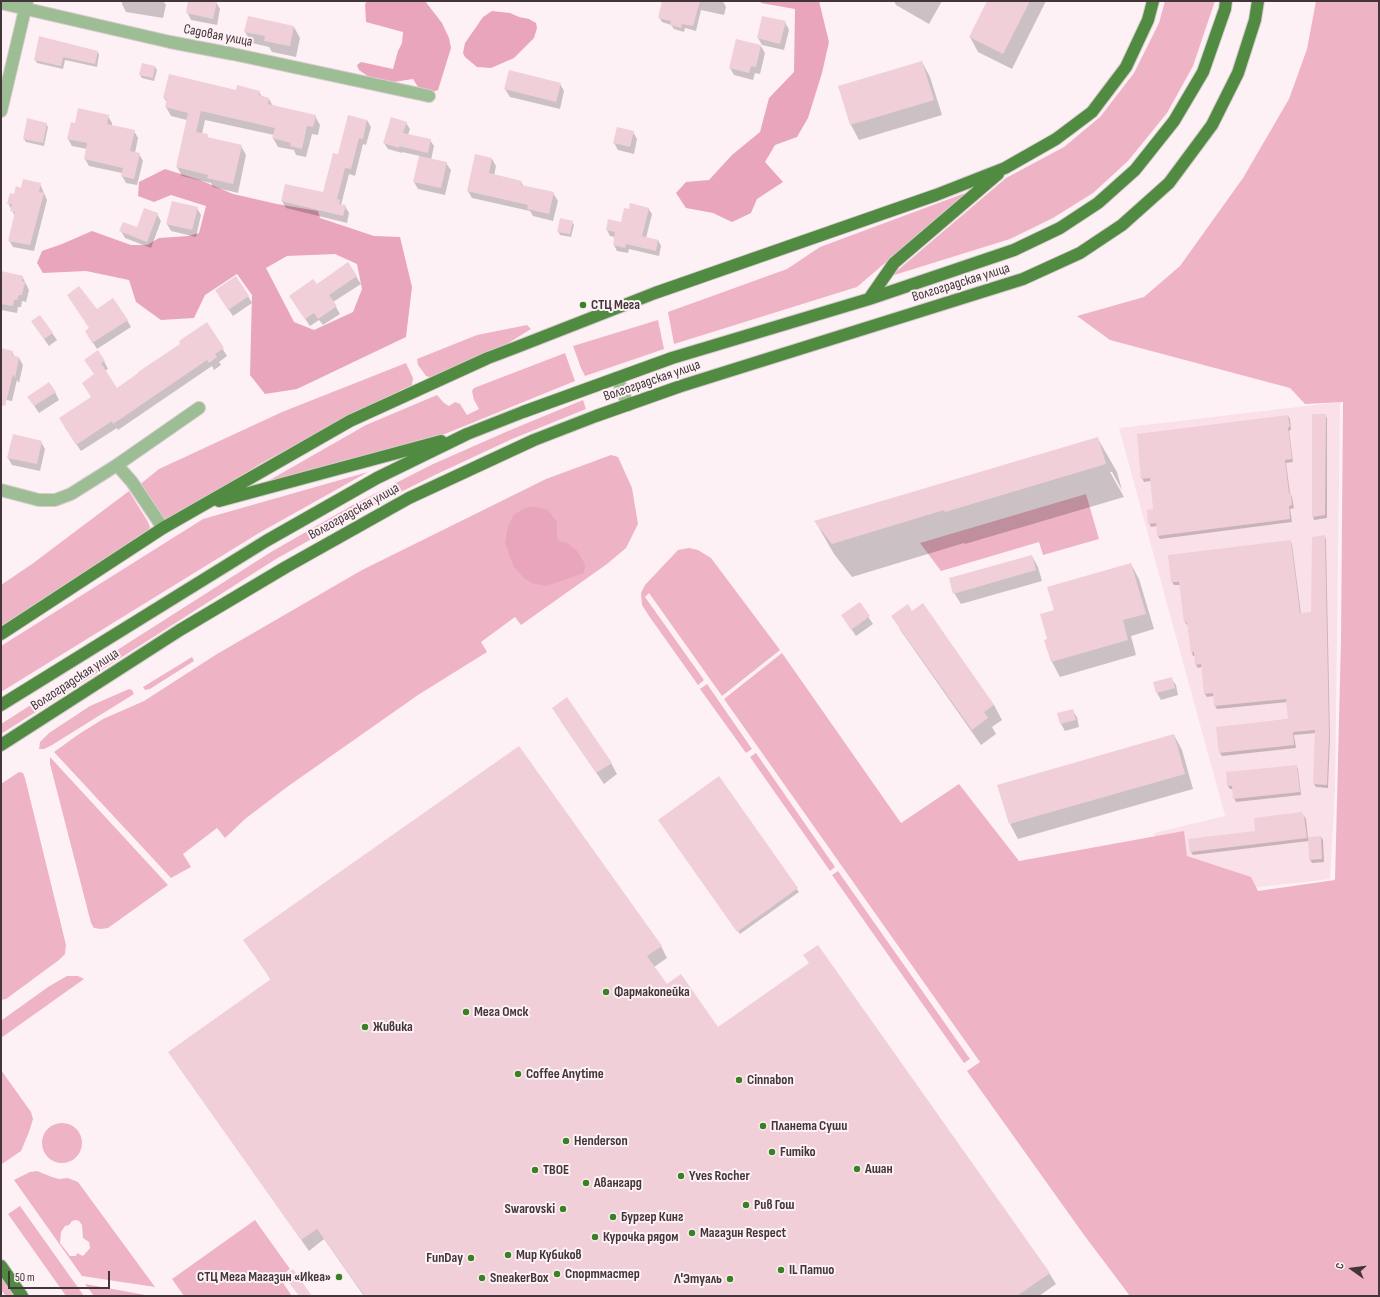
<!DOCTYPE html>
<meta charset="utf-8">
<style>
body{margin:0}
#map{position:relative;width:1380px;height:1297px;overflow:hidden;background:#fef1f5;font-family:"Sofia Sans Condensed",sans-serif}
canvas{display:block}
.frame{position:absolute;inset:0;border:2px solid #43363a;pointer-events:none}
.north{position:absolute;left:1332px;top:1249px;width:40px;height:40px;-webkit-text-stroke:3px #fef1f5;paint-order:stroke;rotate:284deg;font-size:11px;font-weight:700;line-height:16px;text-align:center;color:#43363a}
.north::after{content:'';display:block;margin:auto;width:14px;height:18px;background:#43363a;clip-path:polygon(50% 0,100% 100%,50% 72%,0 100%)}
.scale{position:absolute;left:8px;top:1271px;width:102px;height:18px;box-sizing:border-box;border:2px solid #43363a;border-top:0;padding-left:5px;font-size:12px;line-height:14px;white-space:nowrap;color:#43363a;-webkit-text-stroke:3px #fef1f5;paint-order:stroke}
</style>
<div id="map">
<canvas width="1380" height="1297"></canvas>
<div class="frame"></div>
<div class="north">С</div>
<div class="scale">50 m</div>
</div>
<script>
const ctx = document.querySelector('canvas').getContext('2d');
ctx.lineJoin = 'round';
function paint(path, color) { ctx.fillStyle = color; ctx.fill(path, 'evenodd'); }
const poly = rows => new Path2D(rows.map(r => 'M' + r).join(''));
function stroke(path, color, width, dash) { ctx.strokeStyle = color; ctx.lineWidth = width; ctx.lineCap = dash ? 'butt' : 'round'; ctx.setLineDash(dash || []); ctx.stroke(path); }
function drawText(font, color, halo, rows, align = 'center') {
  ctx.font = font + ' "Sofia Sans Condensed",sans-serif'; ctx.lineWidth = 4; ctx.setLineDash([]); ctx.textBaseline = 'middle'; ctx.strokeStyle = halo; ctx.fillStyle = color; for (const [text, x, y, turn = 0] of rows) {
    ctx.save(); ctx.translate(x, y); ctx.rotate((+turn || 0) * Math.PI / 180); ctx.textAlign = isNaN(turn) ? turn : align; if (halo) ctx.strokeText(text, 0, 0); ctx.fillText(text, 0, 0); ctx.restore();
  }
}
paint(poly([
 [1340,402,1335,790,1330,879,1164,898,1154,833,1225,816,1119,428]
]), '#fae0e8');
paint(poly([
 [1165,1,1215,1,1193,66,1167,113,1128,161,1093,193,1053,218,1010,239,891,276,1006,178,1064,147,1100,117,1134,73,1159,23],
 [1316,1,1379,1,1379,1296,1130,1296,1084,1235,967,1071,980,1062,724,699,782,653,901,823,959,784,1019,861,1184,831,1187,856,1251,877,1258,891,1335,880,1341,640,1343,402,1305,404,1290,388,1110,340,1077,316,1144,297,1180,266,1243,178,1289,99,1307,49],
 [968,192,857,287,674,344,668,312,787,269,820,247],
 [658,320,664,349,585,376,581,368,573,346],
 [527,325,531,329,497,350,433,378,426,376,418,365,417,359,477,335],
 [565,353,575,381,430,440,254,489,366,425,437,395,444,403,449,406,455,402,460,404,467,415,479,409,474,400,472,391,474,388],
 [406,363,413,378,412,385,355,412,260,464,169,520,164,520,138,486,159,469,282,412],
 [583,400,586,409,512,439,437,474,356,514,276,559,1,734,1,724,271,552,351,506,431,465,508,431],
 [611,455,618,457,632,488,638,524,626,548,607,564,521,625,515,617,481,642,487,652,418,695,287,787,245,819,225,838,217,828,183,854,191,867,171,878,54,752,79,734,103,719,144,701,217,654,362,570,546,479],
 [368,472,259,533,1,692,1,646,203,519],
 [129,491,148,522,150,527,147,534,1,628,1,585,32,564],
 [1086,494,1099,539,1043,555,1039,542,941,571,920,543],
 [689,548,698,550,711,558,780,650,722,696,649,593,645,597,704,680,698,685,649,616,642,605,641,593,645,585,678,550],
 [192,657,194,661,150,689,145,690,143,687],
 [707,684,752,749,746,753,700,689],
 [129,689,132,690,134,694,52,745,44,749,39,749,40,742,49,733,90,706],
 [756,753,835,867,830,871,750,757],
 [50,757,168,885,108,928,101,929,94,928,91,923,50,764],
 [19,772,23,773,25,778,66,945,65,954,59,960,6,999,1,1000,1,784],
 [838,871,970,1059,964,1063,832,875],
 [67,976,78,976,84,979,1,1038,2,1020,48,987],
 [1,1070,31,1112,33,1119,29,1132,21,1151,2,1164],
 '42 1143a20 20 0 1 1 40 0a20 20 0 1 1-40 0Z',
 [37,1171,52,1177,59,1179,68,1178,78,1182,155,1287,82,1276,14,1180,30,1172],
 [76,1220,79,1221,82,1225,83,1238,89,1242,90,1248,83,1256,77,1253,76,1256,70,1256,60,1243,61,1232,65,1226,69,1225,72,1221],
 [20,1206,84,1296,66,1296,8,1214],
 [255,1220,290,1269,279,1277,292,1296,184,1296,172,1279],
 [1,1276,15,1296,6,1296,1,1290],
 [85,1284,151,1296,152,1296,94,1296]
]), '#efb3c6');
paint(poly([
 [367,1,425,1,442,23,449,38,451,48,438,90,432,92,418,87,413,79,387,83,372,79,359,70,357,65,361,62,393,69,398,51,402,43,403,32,366,22,365,4],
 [760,1,819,1,829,42,822,73,808,118,797,137,775,145,765,162,783,182,757,199,751,213,732,222,713,213,686,208,676,193,686,182,709,180,732,155,760,132,769,98,794,72,795,9,761,3],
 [492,11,510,13,519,17,529,19,536,23,537,28,534,38,514,58,491,68,477,67,465,57,463,53,465,43,483,17],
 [165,169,200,180,233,194,277,204,318,211,320,218,374,236,400,237,412,287,406,337,297,389,265,394,250,375,252,295,237,274,205,295,194,318,161,320,136,302,129,280,86,271,43,273,37,263,42,251,62,244,92,231,131,245,147,245,159,238,188,236,199,233,206,206,171,195,154,202,138,196,139,182],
 [335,254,357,264,362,289,353,312,314,330,294,322,266,268,287,256],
 [530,506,548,510,557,522,557,537,559,541,567,543,578,552,585,564,584,573,546,586,532,583,524,578,514,567,505,543,508,527,514,514]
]), '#e9a5bb');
paint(poly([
 [122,1,163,1,166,5,163,18,126,12,122,4],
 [190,1,216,2,220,9,217,25,191,20,187,12],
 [657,1,723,1,726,7,724,15,701,10,696,31,685,28,684,32,674,29,671,25,662,22,659,17,662,2],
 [894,1,942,1,929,24,896,5],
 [988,1,1046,1,1012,69,978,52,970,37],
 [249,17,294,27,300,38,296,57,272,52,269,47,252,43,245,32],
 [785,22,789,30,784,50,762,45,758,38],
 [761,46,765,53,760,74,755,73,753,80,734,75,730,68],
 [98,52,99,55,97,67,65,60,63,69,37,63,35,60],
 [922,62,930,77,942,115,859,140,851,125,839,87],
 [155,67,157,70,154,81,142,78,140,75],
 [560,84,564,91,560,109,510,97,505,89],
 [237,91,259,91,262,97,269,99,273,106,315,116,320,125,318,135,312,134,306,157,296,155,294,150,278,147,273,138,274,135,205,120,202,134,207,135,209,139,241,146,246,155,238,193,213,187,211,183,182,176,177,167,187,120,171,116,166,107,167,102,164,98],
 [108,116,112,123,112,126,134,131,138,138,135,153,139,154,143,161,137,185,126,183,122,176,122,173,89,166,85,159,87,149,72,146,68,139,76,124],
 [367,120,371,127,366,145,363,144,355,176,349,174,341,205,345,206,349,213,347,223,286,208,282,201,324,193],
 [406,123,410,129,408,135,430,140,434,146,431,160,446,163,451,170,445,195,418,189,414,182,420,156,402,152,402,153,388,149,384,143],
 [46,124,48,127,44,146,26,142,24,139],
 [633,132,637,139,634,154,618,150,614,143],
 [492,159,496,166,494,176,521,182,524,187,553,193,558,201,553,221,533,216,530,211,472,198,468,191],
 [40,184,47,200,34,251,13,247,9,240,15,216,8,203,22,189],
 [197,208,201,215,196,237,171,231,167,224],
 [648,208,652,214,646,238,658,240,661,246,659,256,629,249,628,253,617,251,614,245,615,237,610,236,607,230,622,223,630,210],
 [157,214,161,221,151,248,125,238,121,231,138,228],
 [572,222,574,225,571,237,560,235,558,231],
 [348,264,361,284,333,302,340,314,323,325,319,320,310,326,294,303,316,285],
 [1,272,22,276,29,290,26,302,22,301,21,307,18,307,17,313,1,310],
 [248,296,252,303,233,316,220,297],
 [96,311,127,320,131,327,97,349,90,338,90,329],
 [40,316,57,340,49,346,32,322],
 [207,324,227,356,219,362,221,365,214,370,212,366,118,430,117,428,81,451,64,426,92,397,95,375,90,367,104,361,108,369,105,371,117,389,181,344],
 [1,349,12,352,15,357,19,358,23,365,19,383,17,380,12,401,1,399],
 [55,392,59,400,39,413,33,404],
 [1325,415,1327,418,1327,518,1314,520,1313,516],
 [1288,416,1290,419,1291,430,1289,431,1293,462,1286,463,1290,493,1292,497,1294,508,1290,509,1292,522,1160,539,1158,536,1157,526,1151,527,1149,523,1155,510,1151,481,1144,482,1142,478],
 [1098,439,1117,472,1122,490,1112,472,1110,472,1124,497,965,544,964,543,852,577,834,554,815,521],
 [41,442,45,449,40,471,12,465,8,458],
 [1325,536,1326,540,1330,738,1328,788,1316,787,1314,784,1316,733,1294,735,1296,748,1222,756,1220,753,1218,728,1289,719,1288,702,1217,709,1215,706,1214,696,1207,697,1205,694,1202,667,1198,668,1196,665,1195,656,1193,656,1192,653,1188,626,1185,622,1180,585,1174,585,1172,582,1169,556,1290,541,1292,544,1301,614,1312,613],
 [1032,556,1038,567,1042,581,961,604,954,593],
 [1131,564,1139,579,1154,629,1131,636,1136,655,1060,677,1052,662,1046,641,1049,640,1055,611],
 [859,603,873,624,856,636,847,623],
 [923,605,994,705,1002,720,992,727,996,734,981,745,901,631,893,616,912,612],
 [1171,678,1176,685,1178,695,1161,700,1157,693],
 [1072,710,1077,717,1079,727,1065,731,1061,724,1058,714],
 [560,720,611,763,617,774,604,784],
 [1174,735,1182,750,1193,789,1018,839,1010,824],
 [1296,766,1298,769,1301,795,1236,802,1234,798,1233,789,1230,789,1228,786,1227,773],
 [719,778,799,892,740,934,661,823],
 [1302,813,1306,819,1308,838,1321,837,1323,840,1324,862,1312,863,1310,860,1309,841,1193,855,1191,852,1256,832],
 [245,940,661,946,667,958,654,967,667,986,718,1029,810,964,1049,1273,1056,1284,1039,1296,364,1296,324,1239,309,1251,176,1063,271,980]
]), '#0003');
paint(poly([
 [188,1,217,1,213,19,186,13],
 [662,1,700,1,693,26,682,24,681,28,670,25,671,21,658,18],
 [987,1,1030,1,1003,54,969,37],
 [248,16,294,26,290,46,264,41,265,36,244,32],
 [762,16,786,21,780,44,757,38],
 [39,36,98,51,95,64,63,57,61,66,34,60],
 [736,39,761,45,756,67,751,66,749,73,729,68],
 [922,61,934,100,850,125,838,86],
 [142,63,155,66,153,78,139,75],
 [509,70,561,83,556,102,504,89],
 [169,74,236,90,237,85,260,91,259,95,269,98,268,104,316,115,313,127,307,126,302,149,290,146,291,143,272,138,275,128,201,111,196,132,208,134,207,137,242,145,233,184,207,178,208,175,176,167,188,113,165,107,167,99,163,98],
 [78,108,109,115,107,124,135,130,130,151,140,153,134,179,121,176,123,168,84,159,87,143,67,139,71,122,75,123],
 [348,115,367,120,363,139,359,138,351,169,345,168,337,199,340,200,339,204,346,205,343,216,281,201,285,184,323,192,333,153,338,154],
 [391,117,407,122,403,133,431,139,428,153,399,146,399,148,383,143],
 [27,118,47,123,43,143,23,139],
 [617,127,634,131,630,147,613,143],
 [475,154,492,158,489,173,522,181,521,185,554,192,549,214,527,209,528,205,467,191],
 [419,156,447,162,441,188,413,182],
 [23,179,41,183,39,192,44,193,30,245,8,241,15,212,10,211,12,204,7,204,10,193,14,194,16,186,21,188],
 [172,201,198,207,192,230,166,224],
 [630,203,649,208,642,236,658,240,656,251,626,244,625,248,613,245,615,232,606,230,608,219,621,222,624,208,629,209],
 [144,208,158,213,147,242,119,231,123,222,137,227],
 [560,218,573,221,570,234,557,232],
 [348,262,357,276,329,295,337,306,318,319,314,313,305,319,289,296,313,279,317,284],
 [1,271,23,276,22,281,25,282,22,295,19,295,17,300,14,300,13,306,1,304],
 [236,276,249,296,228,310,215,290],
 [79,286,97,309,113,298,128,320,92,343,85,331,89,328,67,295],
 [40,315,53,333,44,339,31,321],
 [207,322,224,348,215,354,217,357,209,363,207,360,113,424,112,421,76,445,59,418,91,397,82,383,94,374,84,360,98,350,105,361,101,363,117,388,138,373,138,372,180,344,179,341],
 [1,348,13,351,12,355,19,357,15,378,13,374,5,406,1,405],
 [49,382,56,392,34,406,27,397],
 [1312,414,1326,414,1325,515,1312,517],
 [1288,415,1290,427,1288,427,1292,459,1285,460,1289,493,1291,492,1292,505,1289,506,1290,519,1157,536,1156,523,1148,524,1147,510,1153,509,1150,478,1141,479,1137,434],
 [13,434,42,441,37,464,7,458],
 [1098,437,1106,464,945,512,944,510,832,544,814,521],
 [1325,535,1329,734,1327,785,1313,784,1315,730,1293,732,1294,745,1219,753,1216,727,1288,719,1286,699,1214,706,1213,693,1204,694,1201,664,1195,665,1194,652,1191,653,1187,622,1184,623,1179,582,1171,582,1168,555,1291,540,1300,613,1311,612,1312,537],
 [1032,555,1036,570,953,594,949,578],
 [1131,563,1146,614,1123,620,1128,640,1051,662,1044,640,1047,639,1040,614,1054,610,1047,587],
 [860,602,870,616,851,630,841,615],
 [923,603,994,705,984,712,988,718,972,730,891,616,908,604,912,611],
 [1172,677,1175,688,1156,693,1153,682],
 [567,697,612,763,596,773,552,708],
 [1073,709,1076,720,1060,724,1057,713],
 [1174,734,1185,774,1009,824,997,785],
 [519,746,662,946,647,956,667,984,681,974,718,1027,809,963,803,955,818,945,1050,1273,1017,1296,365,1296,317,1229,301,1240,168,1052,271,979,243,940],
 [1297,765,1300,792,1233,799,1232,786,1227,786,1226,772],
 [719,776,798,888,737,932,658,820],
 [1302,812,1303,815,1304,815,1307,838,1190,852,1188,839,1255,831,1254,818],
 [1321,836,1322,859,1309,860,1308,837],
 [293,1269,312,1296,299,1296,284,1276]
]), '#f0cfd9');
const minor = poly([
 [1,3,170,42,233,54,429,96],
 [1,111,27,1],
 [617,378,628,405],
 [117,465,132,482,163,528],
 [1,490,39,500,55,500,71,494,117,465,199,408]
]);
const major = poly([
 [869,299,894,263,998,174],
 [219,501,441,441],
 [1,634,163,528,350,421,488,358,517,347,655,293,936,195,1005,168,1056,139,1092,112,1126,67,1148,20,1153,1],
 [1,705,266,541,377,478,467,434,523,412,672,358,869,299,1014,250,1060,228,1098,203,1135,170,1174,121,1203,72,1225,9,1226,1],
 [1,745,180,630,286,567,409,498,534,440,596,416,681,386,1023,279,1080,253,1122,225,1169,183,1212,125,1238,73,1255,20,1258,1],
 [1,1266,22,1296]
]);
stroke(minor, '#d9ccd0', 14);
stroke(major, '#d9ccd0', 14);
stroke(minor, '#9dbd95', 12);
stroke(major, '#508b41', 12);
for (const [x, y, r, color] of [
 [583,305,4,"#3a8126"],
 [606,992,4,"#3a8126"],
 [466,1012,4,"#3a8126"],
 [365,1027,4,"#3a8126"],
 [518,1074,4,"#3a8126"],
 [739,1080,4,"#3a8126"],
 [763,1126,4,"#3a8126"],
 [566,1141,4,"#3a8126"],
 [772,1152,4,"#3a8126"],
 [857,1169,4,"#3a8126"],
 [535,1170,4,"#3a8126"],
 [681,1176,4,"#3a8126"],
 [586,1183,4,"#3a8126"],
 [746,1205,4,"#3a8126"],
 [563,1209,4,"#3a8126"],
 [613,1217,4,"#3a8126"],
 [692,1233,4,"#3a8126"],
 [595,1237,4,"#3a8126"],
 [508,1255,4,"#3a8126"],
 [471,1258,4,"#3a8126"],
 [781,1270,4,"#3a8126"],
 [557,1274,4,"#3a8126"],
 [339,1277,4,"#3a8126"],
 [482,1278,4,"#3a8126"],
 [730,1279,4,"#3a8126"]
]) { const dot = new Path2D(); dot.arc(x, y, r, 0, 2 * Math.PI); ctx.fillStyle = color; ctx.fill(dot); stroke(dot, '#fef1f5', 1.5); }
drawText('14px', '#43363a', '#fef1f5', [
 ["Садовая улица",218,36,11],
 ["Волгоградская улица",961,283,-17],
 ["Волгоградская улица",652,381,-19],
 ["Волгоградская улица",354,512,-29],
 ["Волгоградская улица",75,680,-33]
]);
drawText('bold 14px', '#43363a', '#fef1f5', [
 ["СТЦ Мега",591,305],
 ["Фармакопейка",614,992],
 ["Мега Омск",474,1012],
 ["Живика",373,1027],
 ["Coffee Anytime",526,1074],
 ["Cinnabon",747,1080],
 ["Планета Суши",771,1126],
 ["Henderson",574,1141],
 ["Fumiko",780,1152],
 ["Ашан",865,1169],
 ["ТВОЕ",543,1170],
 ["Yves Rocher",689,1176],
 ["Авангард",594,1183],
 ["Рив Гош",754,1205],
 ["Swarovski",555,1209,"right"],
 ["Бургер Кинг",621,1217],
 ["Магазин Respect",700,1233],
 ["Курочка рядом",603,1237],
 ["Мир Кубиков",516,1255],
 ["FunDay",463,1258,"right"],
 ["IL Патио",789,1270],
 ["Спортмастер",565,1274],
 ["СТЦ Мега Магазин «Икеа»",331,1277,"right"],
 ["SneakerBox",490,1278],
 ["Л'Этуаль",722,1279,"right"]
], 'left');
</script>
